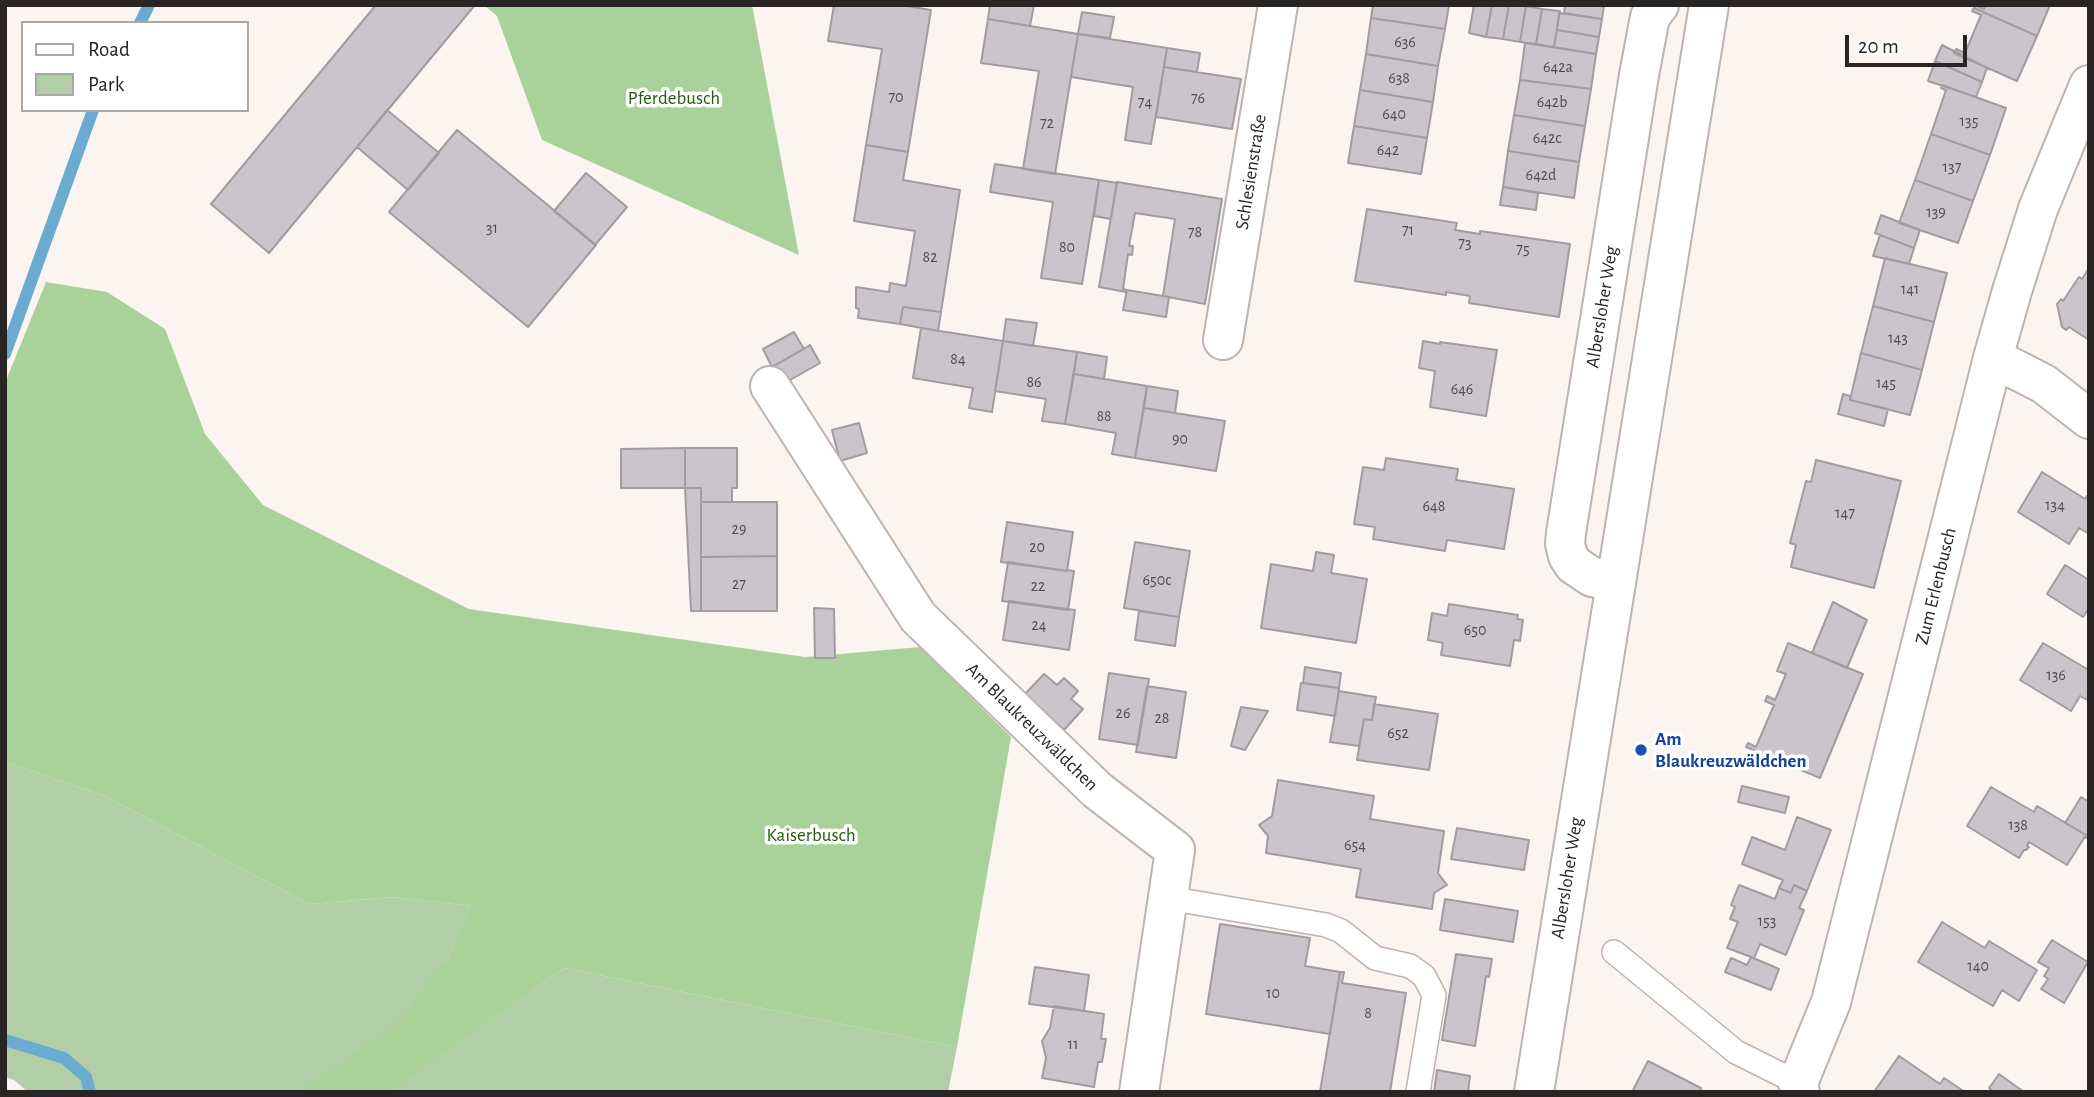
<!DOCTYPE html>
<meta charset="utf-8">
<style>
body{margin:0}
#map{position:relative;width:2094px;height:1097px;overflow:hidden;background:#fbf4f0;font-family:"Alegreya Sans",sans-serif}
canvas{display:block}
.frame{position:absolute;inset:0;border:7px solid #282524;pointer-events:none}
.legend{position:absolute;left:21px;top:21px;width:228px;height:91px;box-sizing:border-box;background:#fff;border:2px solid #a9a8a7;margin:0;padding:9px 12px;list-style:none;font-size:21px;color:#282524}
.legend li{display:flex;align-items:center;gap:14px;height:35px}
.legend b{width:35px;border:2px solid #a9a8a7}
.scale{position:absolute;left:1845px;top:35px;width:122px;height:32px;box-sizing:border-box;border:4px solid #282524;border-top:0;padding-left:9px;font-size:21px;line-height:24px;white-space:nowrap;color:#282524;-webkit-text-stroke:5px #fff;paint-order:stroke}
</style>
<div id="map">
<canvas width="2094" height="1097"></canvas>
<div class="frame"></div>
<ul class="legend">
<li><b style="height:9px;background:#fff"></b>Road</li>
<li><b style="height:19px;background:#b1cea7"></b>Park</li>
</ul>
<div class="scale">20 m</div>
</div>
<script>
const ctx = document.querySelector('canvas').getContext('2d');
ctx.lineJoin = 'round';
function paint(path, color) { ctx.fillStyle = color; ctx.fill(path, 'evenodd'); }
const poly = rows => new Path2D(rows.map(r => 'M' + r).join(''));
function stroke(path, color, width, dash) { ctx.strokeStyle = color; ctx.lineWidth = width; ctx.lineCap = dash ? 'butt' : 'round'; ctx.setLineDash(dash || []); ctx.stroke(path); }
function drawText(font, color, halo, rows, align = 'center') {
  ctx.font = font + ' "Alegreya Sans",sans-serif'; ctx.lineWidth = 7; ctx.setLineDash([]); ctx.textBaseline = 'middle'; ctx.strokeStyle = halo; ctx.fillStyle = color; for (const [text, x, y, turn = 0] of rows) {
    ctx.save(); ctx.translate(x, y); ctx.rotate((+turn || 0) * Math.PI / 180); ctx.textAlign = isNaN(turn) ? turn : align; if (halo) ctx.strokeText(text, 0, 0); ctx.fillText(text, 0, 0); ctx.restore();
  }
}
paint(poly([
 [5,762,105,796,309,904,393,897,473,906,447,960,401,1027,303,1092,28,1092,14,1080,5,1077],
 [564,968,957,1047,948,1092,404,1092,393,1089]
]), '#b1cea7');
paint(poly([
 [484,5,752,5,799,255,542,140,497,16],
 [46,282,107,292,165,329,205,434,263,505,469,609,805,657,920,647,1011,737,957,1047,564,968,394,1089,404,1092,300,1092,398,1022,447,960,472,906,393,897,309,904,105,796,5,762,5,383]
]), '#a9d29b');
stroke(poly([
 [140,23,149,5],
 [5,354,93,110],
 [5,1040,64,1058,86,1077,90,1092]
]), '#6babd2', 12);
const building = poly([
 [376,5,475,5,269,253,211,204,376,5],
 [834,5,901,5,931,10,908,152,866,145,882,49,828,41,834,5],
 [990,5,1034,5,1030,26,988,19,990,5],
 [1373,5,1449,5,1445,29,1371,18,1373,5],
 [1474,5,1492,5,1486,37,1469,33,1474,5],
 [1492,5,1509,5,1503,39,1486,37,1492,5],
 [1509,5,1526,6,1520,42,1503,39,1509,5],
 [1565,5,1604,5,1602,19,1564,13,1565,5],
 [1975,5,1984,9,1985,5,2050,5,2037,36,1974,8,1975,5],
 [1526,6,1542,9,1536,44,1520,42,1526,6],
 [1974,8,2037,36,2017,81,1954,53,1956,49,1965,53,1981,15,1972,11,1974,8],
 [1542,9,1560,11,1554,47,1536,44,1542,9],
 [1082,12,1114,17,1110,38,1078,34,1082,12],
 [1559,13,1602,19,1599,37,1557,30,1559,13],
 [1371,18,1445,29,1438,66,1366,54,1371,18],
 [988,19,1078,34,1055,174,1023,169,1039,71,981,63,988,19],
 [1557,30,1599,37,1596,54,1554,47,1557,30],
 [1078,34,1167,48,1151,144,1125,140,1133,87,1071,77,1078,34],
 [1525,43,1596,54,1591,89,1520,80,1525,43],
 [1942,45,1987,68,1982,82,1935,61,1942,45],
 [1167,48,1200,53,1197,72,1164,67,1167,48],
 [1366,54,1438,66,1433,102,1360,90,1366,54],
 [1935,61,1982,82,1976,97,1928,81,1935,61],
 [1164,67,1241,79,1232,129,1156,117,1164,67],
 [1520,80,1591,89,1585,126,1514,115,1520,80],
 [1942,85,2006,108,1990,155,1931,134,1946,90,1941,88,1942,85],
 [1360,90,1433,102,1427,138,1354,126,1360,90],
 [387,110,439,153,408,190,357,147,387,110],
 [1514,115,1585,126,1579,162,1508,151,1514,115],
 [1354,126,1427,138,1421,174,1348,163,1354,126],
 [457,130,596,245,528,327,389,212,457,130],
 [1931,134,1990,155,1973,201,1915,180,1931,134],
 [866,145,908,152,903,180,960,190,941,312,903,307,900,324,858,318,859,309,856,308,856,287,889,292,890,283,906,286,915,231,854,221,866,145],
 [1508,151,1579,162,1574,198,1503,187,1508,151],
 [995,164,1099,180,1082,284,1041,278,1053,202,990,192,995,164],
 [586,173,627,207,595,245,554,211,586,173],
 [1099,180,1117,183,1111,219,1094,216,1099,180],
 [1915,180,1973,201,1958,243,1899,223,1915,180],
 [1117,182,1222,199,1205,304,1163,296,1175,219,1135,213,1129,246,1133,246,1132,255,1128,254,1123,289,1127,290,1126,292,1099,287,1117,182],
 [1503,187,1538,193,1536,210,1500,205,1503,187],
 [1367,209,1457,223,1455,230,1480,234,1480,231,1570,244,1559,317,1469,303,1470,296,1446,292,1446,295,1355,281,1367,209],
 [1881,215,1920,230,1914,248,1875,233,1881,215],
 [1880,235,1914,248,1909,264,1873,256,1880,235],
 [1885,258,1947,273,1934,322,1873,306,1885,258],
 [2089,268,2089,340,2069,327,2066,330,2062,327,2057,304,2061,299,2063,301,2079,277,2082,279,2089,268],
 [1127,290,1169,297,1166,317,1123,310,1127,290],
 [1873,306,1934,322,1922,370,1861,353,1873,306],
 [903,307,941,312,938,331,900,324,903,307],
 [1006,319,1037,323,1033,346,1003,341,1006,319],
 [921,328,1003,341,992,412,969,408,973,388,913,378,921,328],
 [794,332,804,349,772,367,763,349,794,332],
 [1003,341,1077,352,1065,424,1042,421,1046,399,995,391,1003,341],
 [1423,341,1440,344,1440,342,1497,350,1486,416,1430,407,1435,371,1419,368,1423,341],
 [810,345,820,363,783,384,772,367,810,345],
 [1077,352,1107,357,1104,379,1074,374,1077,352],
 [1861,353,1922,370,1910,415,1850,400,1861,353],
 [1074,374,1147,386,1135,458,1112,454,1116,433,1065,424,1074,374],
 [1147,386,1178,391,1175,413,1144,408,1147,386],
 [1843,394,1850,396,1850,400,1888,409,1884,426,1838,414,1843,394],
 [1144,408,1225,421,1216,471,1135,458,1144,408],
 [859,423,867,453,840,461,832,430,859,423],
 [685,448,685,488,621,488,621,449,685,448],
 [685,448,737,448,737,488,732,488,732,502,701,502,701,488,685,488,685,448],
 [1386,458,1458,469,1456,480,1514,489,1504,549,1447,540,1445,551,1373,539,1375,527,1354,524,1363,467,1384,470,1386,458],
 [1816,460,1901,481,1874,588,1791,567,1796,545,1790,543,1806,481,1811,482,1816,460],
 [2042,472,2085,499,2089,493,2089,534,2079,528,2069,544,2018,512,2042,472],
 [685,488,701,488,701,611,691,611,685,488],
 [701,502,777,502,777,556,701,557,701,502],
 [1007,522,1073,532,1067,571,1001,562,1007,522],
 [1135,542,1190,551,1179,617,1124,608,1135,542],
 [1316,552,1334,555,1331,573,1367,579,1356,643,1261,628,1271,564,1313,571,1316,552],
 [777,556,777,611,701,611,701,557,777,556],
 [1008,562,1067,571,1067,570,1074,571,1068,610,1002,601,1008,562],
 [2065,565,2089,580,2089,608,2083,617,2047,594,2065,565],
 [1009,601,1075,610,1069,650,1003,640,1009,601],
 [1833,602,1867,620,1847,668,1812,653,1833,602],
 [1449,604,1518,615,1517,619,1523,620,1520,641,1514,640,1510,666,1441,655,1443,643,1428,640,1432,613,1447,616,1449,604],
 [814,608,834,609,835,658,815,658,814,608],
 [1139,611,1179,617,1175,646,1135,640,1139,611],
 [1788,643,1863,674,1820,778,1746,747,1748,743,1756,747,1774,705,1765,701,1767,696,1775,700,1786,674,1777,671,1788,643],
 [2043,643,2087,669,2089,665,2089,701,2080,696,2071,711,2020,680,2043,643],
 [1305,667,1341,673,1339,688,1303,683,1305,667],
 [1109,673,1149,679,1138,745,1099,739,1109,673],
 [1044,674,1057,685,1064,678,1078,691,1071,699,1083,709,1064,730,1025,694,1044,674],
 [1301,683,1339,688,1335,716,1297,710,1301,683],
 [1147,686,1186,692,1176,758,1136,752,1147,686],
 [1339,691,1376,697,1372,720,1364,719,1359,746,1330,742,1339,691],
 [1374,704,1438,714,1429,770,1357,760,1364,719,1372,720,1374,704],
 [1241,707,1268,711,1245,750,1231,746,1241,707],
 [1278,780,1374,796,1370,819,1444,831,1438,873,1447,885,1434,893,1432,909,1356,897,1361,869,1266,853,1268,836,1259,825,1272,816,1278,780],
 [1742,786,1789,797,1785,813,1738,802,1742,786],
 [1991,787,2034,812,2037,806,2086,835,2067,865,2029,842,2027,846,2029,847,2026,850,2024,850,2019,858,1967,826,1991,787],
 [2081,797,2089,802,2089,839,2085,837,2086,835,2065,823,2081,797],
 [1797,817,1831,830,1807,891,1794,885,1791,893,1779,888,1783,880,1742,864,1752,837,1785,850,1797,817],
 [1457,828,1529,840,1524,870,1451,859,1457,828],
 [1739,885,1775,899,1779,888,1791,893,1794,885,1807,891,1799,908,1804,910,1786,955,1760,944,1754,958,1727,948,1738,922,1730,919,1735,907,1731,905,1739,885],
 [1445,899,1518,911,1513,942,1440,930,1445,899],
 [1942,922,1985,948,1989,941,2037,970,2019,1001,2002,990,1993,1006,1918,962,1942,922],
 [1220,924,1310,938,1305,966,1340,972,1330,1034,1206,1014,1220,924],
 [2052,940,2088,962,2064,1003,2041,989,2048,979,2044,976,2049,968,2038,962,2052,940],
 [1456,954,1492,959,1489,977,1486,976,1475,1046,1442,1040,1456,954],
 [1751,957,1779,969,1771,990,1725,972,1731,958,1747,965,1751,957],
 [1035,967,1089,975,1084,1011,1029,1004,1035,967],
 [1340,972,1344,972,1342,983,1406,993,1390,1092,1320,1092,1340,972],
 [1054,1006,1104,1014,1101,1039,1106,1039,1102,1062,1098,1062,1094,1087,1042,1078,1046,1058,1042,1041,1050,1028,1054,1006],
 [1899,1056,1940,1084,1944,1078,1965,1092,1874,1092,1899,1056],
 [1648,1061,1701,1088,1700,1092,1632,1092,1648,1061],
 [1437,1070,1470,1076,1468,1092,1434,1092,1437,1070],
 [1999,1074,2024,1092,1994,1092,1989,1088,1999,1074]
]);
paint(building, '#cac5cb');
stroke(building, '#a19ca2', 2);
const lane = poly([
 [1168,898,1326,925,1341,931,1375,958,1410,966,1424,976,1434,995,1418,1092],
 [1614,952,1736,1052,1798,1083]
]);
const street = poly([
 [1223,340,1278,5],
 [1993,358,2044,384,2089,419],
 [770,386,918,617,1097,790,1175,850,1139,1092],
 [1616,581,1592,577,1574,565,1568,556,1565,544,1566,533,1639,75,1650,17,1659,5],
 [1800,1092,1798,1083,1831,1002,1993,358,2012,291,2038,209,2089,85]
]);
const secondary = poly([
 [1534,1092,1709,5]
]);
stroke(lane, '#bbb4b0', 26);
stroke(street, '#bbb4b0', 42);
stroke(secondary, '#bbb4b0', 42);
stroke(lane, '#fff', 23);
stroke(street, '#fff', 38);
stroke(secondary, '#fff', 38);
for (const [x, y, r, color] of [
 [1641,750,7,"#1a4fb4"]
]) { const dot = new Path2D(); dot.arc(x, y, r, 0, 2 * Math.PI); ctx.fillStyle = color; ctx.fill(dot); stroke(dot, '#fff', 2.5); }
drawText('16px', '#504d4e', null, [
 ["636",1405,42],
 ["642a",1558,67],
 ["638",1399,78],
 ["70",896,97],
 ["76",1198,98],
 ["74",1145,102],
 ["642b",1552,102],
 ["640",1394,114],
 ["135",1969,121],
 ["72",1047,123],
 ["642c",1547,138],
 ["642",1388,150],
 ["137",1952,167],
 ["642d",1541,175],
 ["139",1936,212],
 ["31",492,228],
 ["71",1408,230],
 ["78",1195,232],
 ["73",1465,243],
 ["80",1067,247],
 ["75",1523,249],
 ["82",930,257],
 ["141",1910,289],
 ["143",1898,338],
 ["84",958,359],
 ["86",1034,382],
 ["145",1886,383],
 ["646",1462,389],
 ["88",1104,416],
 ["90",1180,439],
 ["134",2055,505],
 ["648",1434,506],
 ["147",1845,513],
 ["29",739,529],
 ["20",1037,547],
 ["650c",1157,580],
 ["27",739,584],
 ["22",1038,586],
 ["24",1039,625],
 ["650",1475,630],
 ["136",2056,675],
 ["26",1123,713],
 ["28",1162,718],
 ["652",1398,733],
 ["138",2018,825],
 ["654",1355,845],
 ["153",1767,921],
 ["140",1978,966],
 ["10",1273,993],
 ["8",1368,1013],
 ["11",1073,1044]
]);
drawText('19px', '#27590e', '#fff', [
 ["Pferdebusch",674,98],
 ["Kaiserbusch",811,835]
]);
drawText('19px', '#282524', '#fff', [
 ["Schlesienstraße",1251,172,-81],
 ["Albersloher Weg",1602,307,-81],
 ["Zum Erlenbusch",1936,586,-76],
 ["Am Blaukreuzwäldchen",1032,727,44],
 ["Albersloher Weg",1567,878,-81]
]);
drawText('bold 19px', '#164399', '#fff', [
 ["Am",1655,739],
 ["Blaukreuzwäldchen",1655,761]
], 'left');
</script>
